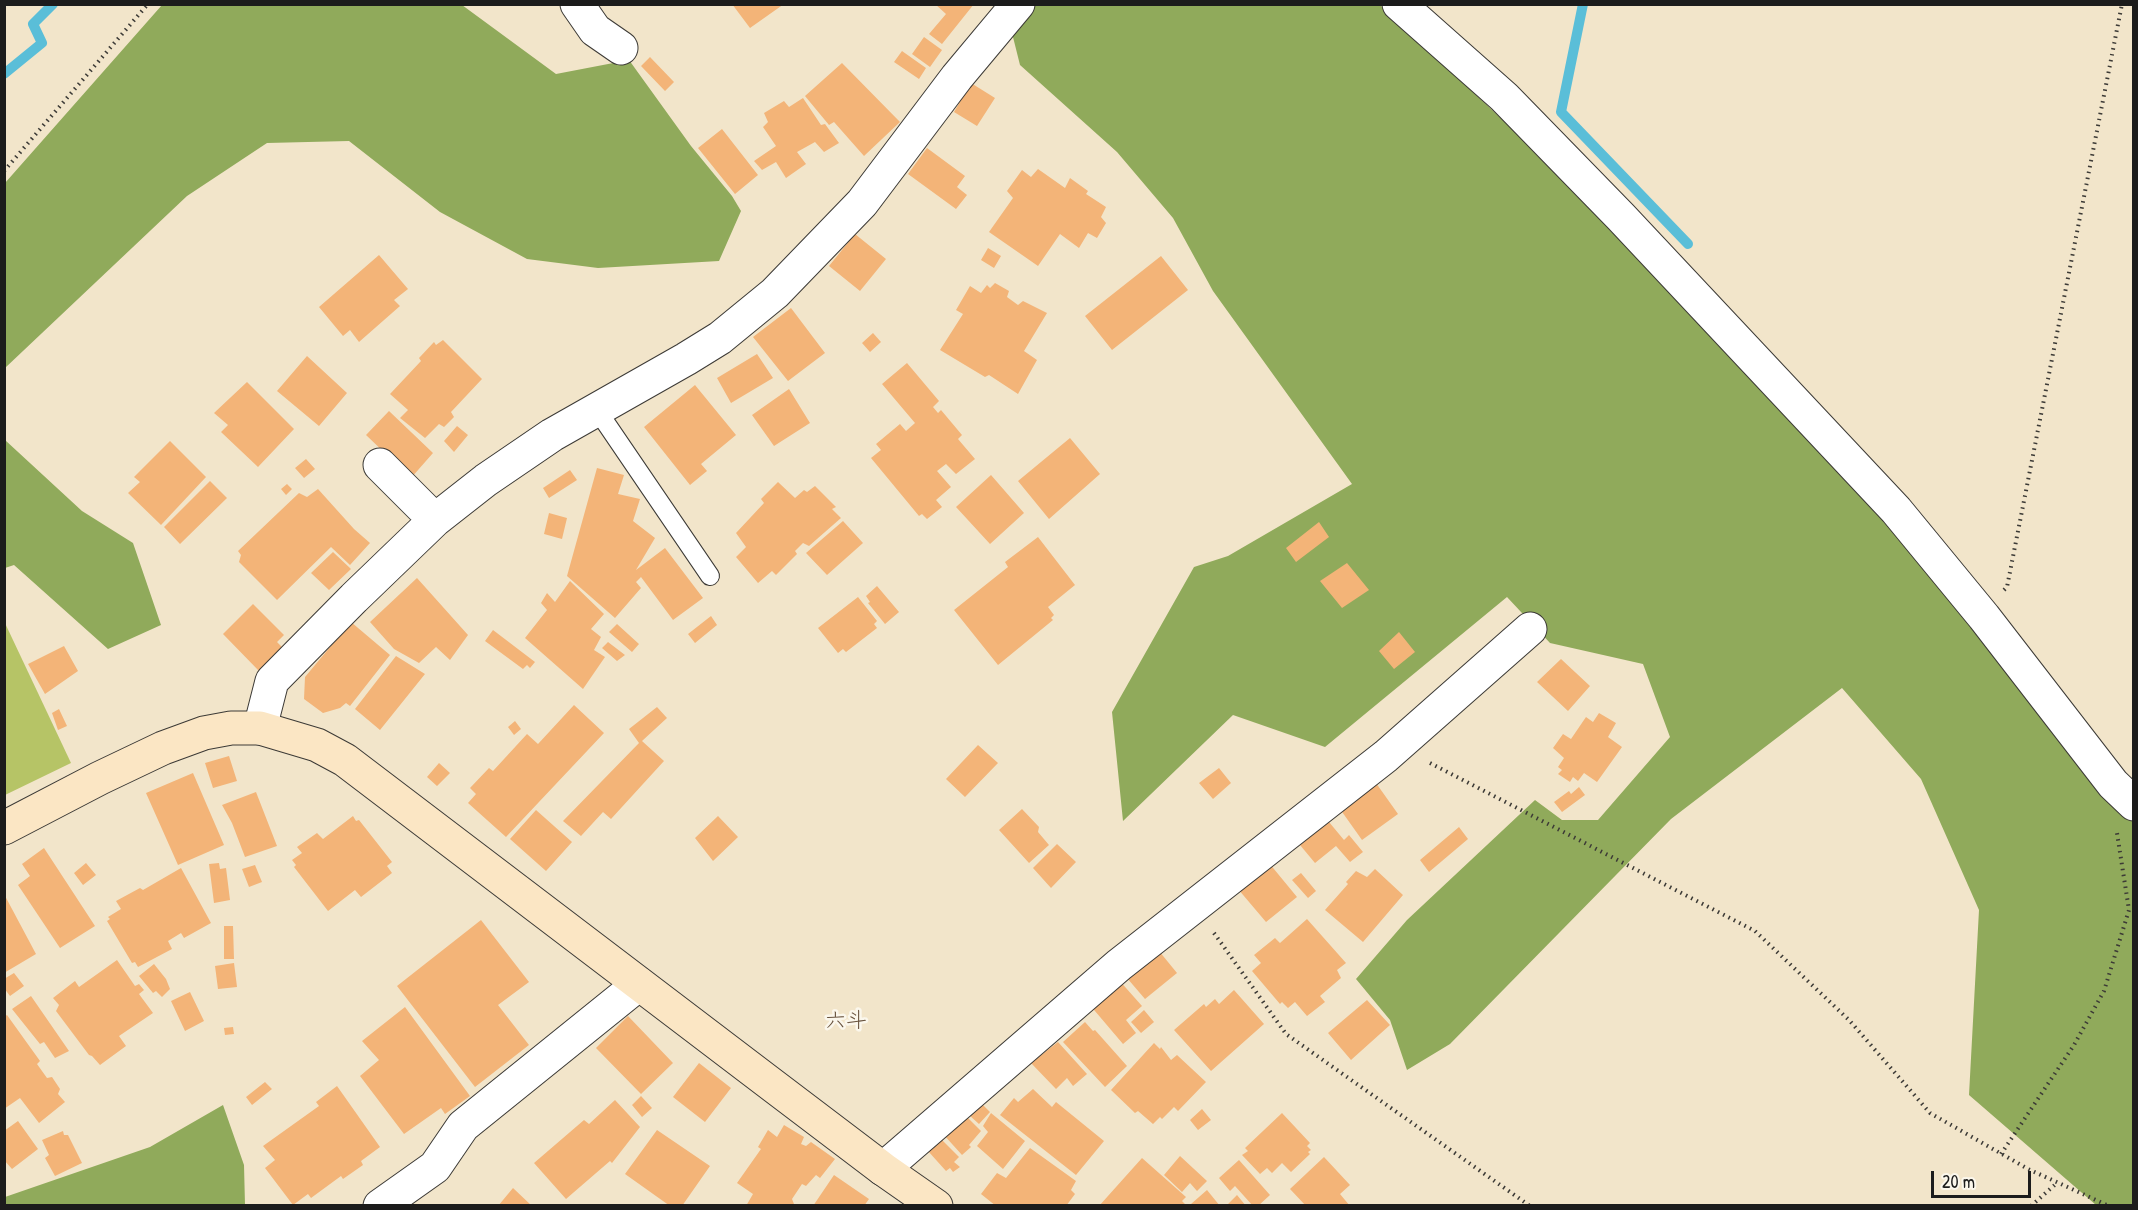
<!DOCTYPE html>
<meta charset="utf-8">
<style>
body{margin:0}
#map{position:relative;width:2138px;height:1210px;overflow:hidden;background:#f2e5ca;font-family:"Patrick Hand",sans-serif}
canvas{display:block}
.frame{position:absolute;inset:0;border:6px solid #1c1c1c;pointer-events:none}
.scale{position:absolute;left:1931px;top:1171px;width:100px;height:27px;box-sizing:border-box;border:3px solid #1c1c1c;border-top:0;padding-left:8px;font-size:18px;line-height:21px;white-space:nowrap;color:#1c1c1c;-webkit-text-stroke:4px #fbf7ec;paint-order:stroke}
</style>
<div id="map">
<canvas width="2138" height="1210"></canvas>
<div class="frame"></div>
<div class="scale">20 m</div>
</div>
<script>
const ctx = document.querySelector('canvas').getContext('2d');
ctx.lineJoin = 'round';
function paint(path, color) { ctx.fillStyle = color; ctx.fill(path, 'evenodd'); }
const poly = rows => new Path2D(rows.map(r => 'M' + r).join(''));
function stroke(path, color, width, dash) { ctx.strokeStyle = color; ctx.lineWidth = width; ctx.lineCap = dash ? 'butt' : 'round'; ctx.setLineDash(dash || []); ctx.stroke(path); }
function drawText(font, color, halo, rows, align = 'center') {
  ctx.font = font + ' "Patrick Hand","Klee One",sans-serif'; ctx.lineWidth = 5; ctx.setLineDash([]); ctx.textBaseline = 'middle'; ctx.strokeStyle = halo; ctx.fillStyle = color; for (const [text, x, y, turn = 0] of rows) {
    ctx.save(); ctx.translate(x, y); ctx.rotate((+turn || 0) * Math.PI / 180); ctx.textAlign = isNaN(turn) ? turn : align; if (halo) ctx.strokeText(text, 0, 0); ctx.fillText(text, 0, 0); ctx.restore();
  }
}
paint(poly([
 [4,621,71,763,5,795,4,795]
]), '#b6c466');
paint(poly([
 [162,5,462,5,556,74,629,60,691,146,732,196,741,211,719,261,598,268,527,259,440,212,349,141,267,143,187,196,5,368,5,183],
 [1005,5,1380,5,1536,151,1892,528,2133,820,2133,1205,2096,1205,1969,1095,1979,910,1921,779,1842,688,1671,819,1450,1044,1407,1070,1390,1020,1356,979,1407,920,1535,800,1562,820,1598,820,1670,737,1643,664,1550,643,1507,597,1325,747,1233,715,1123,821,1112,712,1194,567,1228,556,1352,484,1213,291,1173,218,1117,152,1020,65],
 [5,440,82,511,133,543,161,625,108,649,14,565,5,568],
 [223,1105,244,1165,245,1205,5,1205,5,1197,150,1147]
]), '#90aa5b');
stroke(poly([
 [1583,4,1561,112,1688,244],
 [4,74,42,43,33,24,53,4]
]), '#5abed8', 10);
paint(poly([
 [732,4,784,4,750,28],
 [935,4,974,4,942,44,929,34,946,14],
 [924,37,942,50,930,67,912,54],
 [902,51,926,68,919,79,894,62],
 [650,57,674,82,665,91,641,66],
 [842,63,900,122,864,156,834,122,829,125,805,96],
 [971,83,995,98,977,126,954,112],
 [803,98,821,125,825,124,839,143,824,152,815,142,797,152,806,164,786,178,776,162,762,170,754,161,776,146,763,127,768,122,764,113,784,101,789,107],
 [722,129,758,175,735,194,698,148],
 [927,148,965,176,957,187,967,195,956,209,908,174],
 [1038,169,1065,188,1070,178,1088,191,1086,194,1106,207,1101,217,1106,223,1097,238,1088,233,1079,248,1060,234,1038,266,989,232,1013,198,1007,191,1022,170,1031,177],
 [855,234,886,259,860,291,829,266],
 [988,248,1001,256,994,268,981,260],
 [379,255,408,289,394,300,400,306,359,342,350,330,343,336,319,307],
 [1161,256,1188,290,1112,350,1085,316],
 [995,283,1009,291,1007,297,1018,305,1023,301,1047,313,1024,351,1037,360,1018,394,989,375,985,377,940,350,963,314,956,310,970,286,981,293,987,285,990,288],
 [791,308,825,353,788,381,753,337],
 [873,333,881,342,870,352,862,343],
 [443,340,482,379,451,412,454,417,444,427,439,424,425,438,400,418,408,410,390,394,421,361,419,358,434,342,436,345],
 [757,354,773,378,731,403,717,378],
 [307,356,347,393,319,426,277,391],
 [907,363,939,401,933,407,938,413,941,410,962,435,958,439,975,459,956,474,946,464,937,471,951,487,936,500,942,507,927,519,922,514,919,516,871,458,881,450,876,444,900,424,906,431,915,423,882,384],
 [247,382,294,429,258,467,221,432,228,425,214,413],
 [695,385,736,435,701,464,707,471,690,485,644,427],
 [789,389,810,423,774,446,752,415],
 [389,411,433,453,411,478,366,435],
 [457,426,468,435,454,452,444,441],
 [1070,438,1100,474,1049,519,1018,481],
 [170,441,206,477,161,525,128,493,140,482,134,477],
 [306,459,315,469,304,478,295,468],
 [597,468,624,475,618,494,640,499,633,521,655,538,636,570,665,548,703,598,673,620,641,577,636,582,641,588,615,618,567,576],
 [570,470,577,480,549,498,543,488],
 [991,475,1024,513,990,544,956,507],
 [210,481,227,498,180,544,164,527],
 [778,482,795,498,804,490,807,492,815,486,836,507,832,509,841,518,809,546,803,543,795,551,797,554,776,575,772,571,758,583,736,557,746,547,736,533,764,503,761,499],
 [287,484,292,489,286,495,281,489],
 [318,489,354,529,370,543,350,565,331,547,277,600,239,562,241,555,238,551,299,493,307,497],
 [549,513,567,518,562,539,544,534],
 [843,521,863,543,827,575,806,553],
 [1319,522,1329,537,1296,562,1286,548],
 [1038,537,1075,585,1048,607,1054,615,1051,618,1053,620,998,665,954,610,1008,567,1005,562],
 [333,552,351,569,329,590,311,573],
 [1347,563,1369,590,1342,608,1320,581],
 [417,578,468,635,450,660,436,647,419,663,394,649,370,622],
 [570,581,604,614,591,629,601,637,594,650,605,657,583,689,525,638,547,610,541,603,547,593,555,602],
 [877,586,899,612,885,624,868,603,870,602,866,596],
 [858,597,877,621,874,624,877,628,846,652,843,649,838,653,818,628],
 [253,604,284,635,277,642,283,648,259,671,223,634],
 [711,616,717,625,695,643,688,634],
 [351,622,390,655,350,706,346,703,340,708,323,713,304,699,305,677],
 [617,624,639,644,632,652,609,632],
 [493,630,535,662,530,668,527,665,523,669,485,641],
 [1399,632,1415,652,1394,669,1379,651],
 [608,642,625,655,617,661,602,648],
 [64,646,78,671,45,694,28,664],
 [396,656,425,674,380,730,355,709],
 [1561,659,1590,686,1568,711,1537,682],
 [574,705,604,733,506,837,468,803,476,794,470,788,489,768,493,771,527,734,538,744],
 [657,707,667,718,642,741,664,761,611,819,603,812,581,836,563,821,639,743,629,729],
 [59,709,67,726,58,730,52,713],
 [1599,713,1616,723,1608,737,1622,747,1597,782,1584,773,1578,781,1573,777,1570,782,1558,774,1562,770,1558,767,1564,758,1553,748,1563,734,1571,739,1586,717,1593,722],
 [515,721,521,729,514,735,508,727],
 [978,745,998,763,965,797,946,779],
 [229,756,237,781,213,788,205,763],
 [439,763,450,773,437,786,427,777],
 [1219,768,1231,783,1213,799,1199,783],
 [193,773,224,845,178,865,146,793],
 [1376,783,1398,814,1362,840,1340,809],
 [1579,787,1585,795,1562,812,1554,802,1569,791,1571,794],
 [256,792,277,846,245,857,232,823,222,805],
 [1022,809,1039,827,1038,832,1049,845,1029,863,999,830],
 [536,810,572,842,546,871,510,839],
 [353,816,356,821,359,820,392,862,387,866,392,873,361,897,355,890,328,911,294,867,296,865,292,860,302,853,297,847,317,833,323,839],
 [718,816,738,837,713,861,695,838],
 [1329,822,1344,840,1349,835,1363,852,1350,862,1336,846,1315,863,1300,845],
 [1459,827,1468,839,1429,872,1420,860],
 [1057,844,1076,862,1051,888,1033,868],
 [44,848,95,926,60,948,18,885,30,876,22,864],
 [86,863,96,875,83,885,74,873],
 [219,863,220,869,226,868,230,900,214,903,209,864],
 [1269,863,1297,897,1266,922,1238,889],
 [255,865,262,882,249,887,242,869],
 [181,868,211,923,184,938,181,933,168,941,172,949,138,967,135,962,132,963,107,921,110,919,108,917,121,909,116,901,140,888,143,890],
 [1375,869,1403,895,1363,942,1325,910,1348,884,1346,882,1356,871,1367,877],
 [1301,873,1316,891,1308,898,1292,880],
 [4,894,36,954,4,973],
 [1307,919,1346,963,1337,970,1341,978,1320,996,1325,1002,1307,1016,1295,1002,1288,1008,1282,1002,1280,1004,1252,971,1261,963,1254,955,1275,938,1280,943],
 [481,920,529,982,498,1005,529,1045,475,1087,397,986],
 [224,926,233,926,234,959,224,959],
 [1159,951,1177,973,1145,999,1127,978],
 [117,960,135,986,139,984,144,990,139,994,153,1013,119,1036,126,1046,100,1065,92,1056,89,1055,56,1011,59,1005,53,998,75,981,79,987],
 [234,963,237,987,218,989,215,966],
 [154,964,166,979,170,989,162,997,156,991,153,993,139,976],
 [14,973,24,986,10,996,4,988,4,979],
 [1118,979,1142,1006,1126,1020,1136,1033,1123,1044,1089,1004],
 [1234,990,1264,1024,1211,1071,1174,1030,1204,1004,1206,1007,1215,999,1219,1004],
 [190,992,204,1021,185,1031,171,1001],
 [31,996,69,1051,55,1058,44,1042,40,1044,12,1009],
 [1367,1000,1390,1025,1351,1060,1328,1033],
 [405,1007,470,1096,445,1114,441,1108,404,1134,360,1076,379,1060,362,1041],
 [1144,1010,1154,1022,1141,1033,1131,1022],
 [7,1015,40,1061,37,1064,47,1078,52,1077,60,1089,58,1094,65,1102,39,1123,20,1098,4,1109,4,1017],
 [628,1016,673,1063,641,1094,596,1048],
 [1085,1022,1093,1031,1095,1030,1127,1066,1105,1087,1063,1042],
 [233,1027,234,1034,225,1035,224,1028],
 [1058,1042,1087,1074,1073,1086,1067,1078,1056,1089,1031,1063],
 [1154,1043,1160,1049,1161,1047,1171,1060,1177,1055,1206,1082,1178,1111,1174,1107,1162,1119,1160,1117,1153,1124,1138,1111,1135,1113,1111,1090],
 [699,1063,731,1088,705,1122,673,1097],
 [265,1082,272,1089,252,1105,246,1097],
 [337,1086,380,1147,361,1161,363,1165,343,1179,341,1176,311,1198,308,1194,293,1205,265,1168,275,1160,263,1146,319,1106,316,1102],
 [1033,1089,1052,1107,1056,1102,1104,1141,1076,1175,1000,1115,1014,1098,1018,1102],
 [641,1096,652,1108,642,1117,632,1105],
 [615,1100,640,1127,612,1163,610,1161,566,1199,534,1163,584,1120,589,1124],
 [981,1103,990,1112,979,1124,969,1115],
 [1202,1109,1211,1120,1198,1130,1190,1120],
 [991,1113,1025,1141,1003,1169,977,1146,988,1132,983,1126],
 [1282,1113,1310,1143,1307,1146,1311,1150,1308,1152,1310,1154,1291,1172,1282,1163,1272,1173,1267,1168,1260,1174,1242,1155,1248,1151,1245,1148],
 [965,1115,981,1131,969,1145,971,1147,962,1155,943,1134],
 [18,1121,38,1149,12,1169,4,1160,4,1131],
 [784,1125,804,1137,801,1144,806,1146,811,1142,835,1159,820,1178,816,1175,806,1186,802,1184,792,1199,794,1204,793,1206,746,1206,753,1194,737,1183,761,1149,758,1147,768,1130,777,1137],
 [657,1130,710,1166,682,1206,670,1206,625,1174],
 [63,1131,64,1135,68,1135,82,1163,55,1176,45,1158,49,1155,42,1140],
 [942,1140,959,1157,954,1162,960,1167,953,1172,950,1168,946,1171,928,1151],
 [1030,1148,1076,1181,1071,1190,1075,1194,1066,1206,1058,1204,1057,1206,996,1206,981,1194,997,1173,1006,1178],
 [1180,1156,1207,1181,1197,1191,1190,1183,1182,1192,1164,1175],
 [1324,1157,1350,1185,1340,1194,1350,1206,1306,1206,1290,1189],
 [1142,1158,1186,1197,1182,1201,1185,1204,1183,1206,1099,1206],
 [1239,1160,1270,1195,1258,1206,1253,1206,1235,1186,1230,1191,1219,1178],
 [834,1175,869,1199,864,1206,813,1206],
 [513,1188,532,1206,498,1206],
 [1207,1190,1220,1206,1192,1206,1191,1204],
 [1237,1195,1246,1206,1226,1206]
]), '#f3b478');
const lane = poly([
 [597,410,710,576]
]);
const street = poly([
 [577,4,595,30,621,48],
 [1399,4,1504,97,1621,217,1896,510,1984,617,2113,784,2134,804],
 [380,465,435,520],
 [260,728,272,681,354,598,435,520,486,480,552,435,686,359,720,338,775,293,862,203,957,77,1018,4],
 [883,1169,1119,965,1386,756,1530,629],
 [380,1206,435,1167,463,1126,639,984]
]);
const secondary = poly([
 [4,828,100,778,163,748,204,733,231,728,260,728,317,745,345,760,767,1081,883,1169,936,1206]
]);
stroke(lane, '#3c3a36', 20);
stroke(street, '#3c3a36', 35);
stroke(secondary, '#3c3a36', 35);
stroke(poly([
 [4,171,148,4],
 [2004,590,2007,587,2122,4],
 [1430,763,1755,931,1849,1020,1930,1113,2028,1169,2109,1206],
 [1214,933,1286,1034,1530,1206],
 [2001,1154,2074,1045,2104,991,2129,910,2117,833],
 [2031,1206,2057,1183]
]), '#3c3a36', 4, [1.5, 4.5]);
stroke(lane, '#fff', 18);
stroke(street, '#fff', 33);
stroke(secondary, '#fbe6c4', 33);
drawText('21px', '#67513c', '#fbf7ec', [
 ["六斗",846,1021]
]);
</script>
